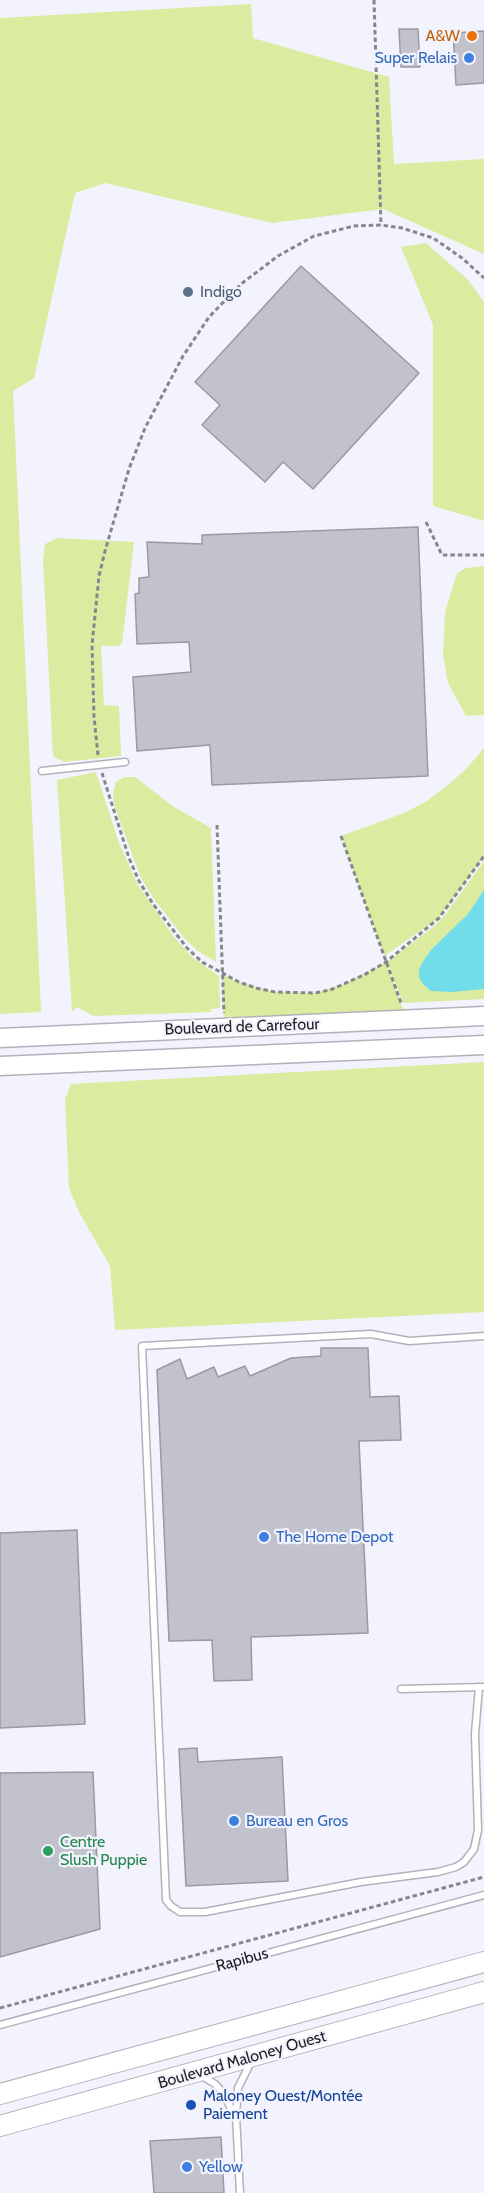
<!DOCTYPE html>
<meta charset="utf-8">
<style>
body{margin:0}
canvas{display:block;background:#f2f3fd}
</style>
<canvas width="484" height="2193"></canvas>
<script>
const ctx = document.querySelector('canvas').getContext('2d');
ctx.lineJoin = 'round';
function paint(path, color) { ctx.fillStyle = color; ctx.fill(path, 'evenodd'); }
const poly = rows => new Path2D(rows.map(r => 'M' + r).join(''));
function stroke(path, color, width, dash) { ctx.strokeStyle = color; ctx.lineWidth = width; ctx.lineCap = dash ? 'butt' : 'round'; ctx.setLineDash(dash || []); ctx.stroke(path); }
function drawText(font, color, halo, rows, align = 'center') {
  ctx.font = font + ' Cabin,sans-serif'; ctx.lineWidth = 4.5; ctx.setLineDash([]); ctx.textBaseline = 'middle'; ctx.strokeStyle = halo; ctx.fillStyle = color; for (const [text, x, y, turn = 0] of rows) {
    ctx.save(); ctx.translate(x, y); ctx.rotate((+turn || 0) * Math.PI / 180); ctx.textAlign = isNaN(turn) ? turn : align; if (halo) ctx.strokeText(text, 0, 0); ctx.fillText(text, 0, 0); ctx.restore();
  }
}
paint(poly([
 [251,4,253,38,389,77,394,164,484,159,484,254,383,209,272,223,106,183,75,193,34,378,13,391,41,1012,0,1014,0,18],
 [426,243,468,280,484,302,484,521,433,506,433,325,401,247],
 [57,538,134,542,122,643,118,646,101,646,104,705,119,706,121,756,64,762,53,756,43,559,45,544],
 [484,566,484,715,466,716,448,683,443,655,445,612,457,573,466,568],
 [484,748,484,856,439,918,384,956,341,836,404,813,427,801,448,785,467,768],
 [96,772,119,843,138,885,174,937,192,957,219,976,220,1008,211,1009,211,1012,93,1016,77,1007,72,1012,57,780],
 [124,777,135,777,174,807,211,828,216,962,198,951,184,938,154,899,141,878,114,805,113,793,116,782],
 [484,861,484,999,403,1003,387,962,433,927,445,915],
 [386,962,407,1020,224,1028,222,974,239,982,275,992,315,993,344,984],
 [484,1062,484,1312,115,1330,110,1266,79,1212,69,1188,65,1099,71,1084]
]), '#dbeb9f');
paint(poly([
 [484,890,484,989,452,992,431,991,423,984,419,978,419,970,422,963,431,950,468,914]
]), '#71dcea');
const building = poly([
 [399,29,418,29,420,67,401,67,399,29],
 [484,31,484,83,456,85,453,33,484,31],
 [301,266,419,373,313,489,283,462,265,482,202,425,220,405,195,382,301,266],
 [418,527,428,776,212,785,210,745,137,751,133,677,191,672,189,642,137,644,135,594,139,593,139,578,149,577,147,542,202,544,202,535,418,527],
 [321,1348,368,1348,370,1397,399,1396,401,1440,359,1441,368,1633,251,1637,252,1680,214,1681,212,1640,169,1641,157,1370,180,1359,187,1379,214,1367,218,1377,245,1366,250,1376,291,1358,321,1356,321,1348],
 [77,1530,85,1724,0,1728,0,1533,77,1530],
 [197,1748,198,1762,282,1757,288,1881,186,1886,179,1749,197,1748],
 [93,1772,100,1929,0,1957,0,1773,93,1772],
 [221,2137,224,2193,154,2193,150,2141,221,2137]
]);
paint(building, '#c1c2cb');
stroke(building, '#999aa3', 1.5);
const lane = poly([
 [42,771,125,762],
 [479,1687,475,1734,478,1830,474,1849,464,1862,456,1867,438,1872,361,1882,205,1912,180,1912,171,1906,166,1900,142,1346,371,1334,409,1341,484,1336],
 [401,1689,484,1687],
 [0,2025,484,1895],
 [202,2076,215,2084,223,2093,235,2116],
 [240,2193,236,2116,237,2101,238,2088,251,2062]
]);
const secondary = poly([
 [0,1038,484,1016],
 [0,1066,484,1045]
]);
const primary = poly([
 [0,2094,484,1962],
 [0,2126,484,1992]
]);
stroke(lane, '#b1b2bb', 9);
stroke(secondary, '#b1b2bb', 21);
stroke(primary, '#b1b2bb', 22);
stroke(poly([
 [374,0,381,225],
 [426,522,442,555,484,555],
 [98,755,94,717,92,645,99,576,105,551,129,469,145,428,183,356,209,317,241,284,278,256,314,236,354,226,381,225,402,228,433,238,462,258,484,278],
 [102,773,129,858,139,881,153,904,187,948,202,962,239,982,256,988,275,992,315,993,330,990,364,975,386,962,439,918,484,856],
 [217,825,224,1013],
 [341,836,401,1003],
 [0,2008,484,1877]
]), '#86878d', 3, [4.5, 3]);
stroke(lane, '#fff', 6);
stroke(secondary, '#fff', 18);
stroke(primary, '#fff', 20);
for (const [x, y, r, color] of [
 [472,36,6,"#e8710a"],
 [469,58,6,"#3f7fe0"],
 [188,292,6,"#5c6f8a"],
 [264,1537,6,"#3f7fe0"],
 [234,1821,6,"#3f7fe0"],
 [48,1851,6,"#2e9e5b"],
 [191,2105,6,"#1a4fb4"],
 [187,2167,6,"#3f7fe0"]
]) { const dot = new Path2D(); dot.arc(x, y, r, 0, 2 * Math.PI); ctx.fillStyle = color; ctx.fill(dot); stroke(dot, '#f2f3fd', 2); }
drawText('16px', '#c56008', '#f2f3fd', [
 ["A&W",460,36]
], 'right');
drawText('16px', '#366cbe', '#f2f3fd', [
 ["Super Relais",457,58,"right"],
 ["The Home Depot",276,1537],
 ["Bureau en Gros",246,1821],
 ["Yellow",199,2167]
], 'left');
drawText('16px', '#4e5e75', '#f2f3fd', [
 ["Indigo",200,292]
], 'left');
drawText('16px', '#1f2023', '#f2f3fd', [
 ["Boulevard de Carrefour",242,1027,-2],
 ["Rapibus",242,1960,-15],
 ["Boulevard Maloney Ouest",242,2060,-16]
]);
drawText('16px', '#27864d', '#f2f3fd', [
 ["Centre",60,1842],
 ["Slush Puppie",60,1860]
], 'left');
drawText('16px', '#164399', '#f2f3fd', [
 ["Maloney Ouest/Montée",203,2096],
 ["Paiement",203,2114]
], 'left');
</script>
